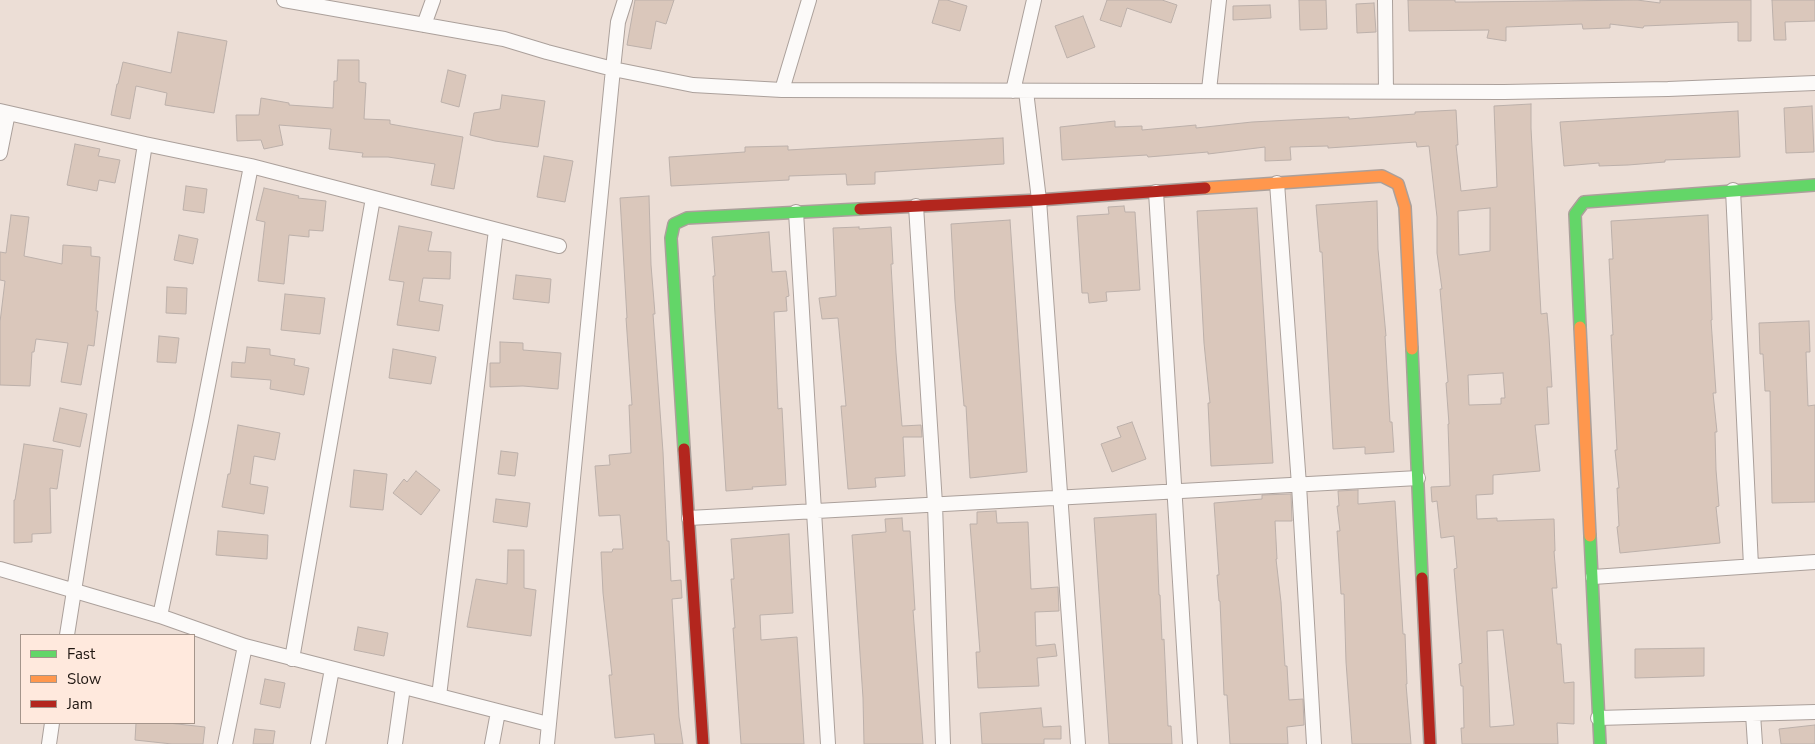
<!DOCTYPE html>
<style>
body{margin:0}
#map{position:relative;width:1815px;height:744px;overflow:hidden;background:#ecded6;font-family:"Nunito Sans",sans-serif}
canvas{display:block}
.legend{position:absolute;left:20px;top:634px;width:175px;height:90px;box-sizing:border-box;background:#ffe9dd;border:1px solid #a5958b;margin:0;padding:6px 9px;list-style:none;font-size:15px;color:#1f1611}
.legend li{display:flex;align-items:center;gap:10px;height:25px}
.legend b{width:25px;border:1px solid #a5958b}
</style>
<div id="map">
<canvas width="1815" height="744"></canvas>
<ul class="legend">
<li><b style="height:6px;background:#63d668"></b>Fast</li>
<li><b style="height:6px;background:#ff974d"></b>Slow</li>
<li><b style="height:6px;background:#b3261e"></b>Jam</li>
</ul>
</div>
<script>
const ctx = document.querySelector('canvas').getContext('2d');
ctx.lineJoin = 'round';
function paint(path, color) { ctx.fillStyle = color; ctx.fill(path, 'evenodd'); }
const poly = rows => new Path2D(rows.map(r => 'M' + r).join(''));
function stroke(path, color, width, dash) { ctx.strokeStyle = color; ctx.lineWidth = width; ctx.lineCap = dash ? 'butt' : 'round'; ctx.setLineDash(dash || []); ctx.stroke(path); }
const building = poly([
 [635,0,674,0,666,24,656,21,651,49,627,45,635,0],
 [939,0,947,0,967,6,960,31,932,23,939,0],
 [1107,0,1162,0,1177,5,1171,23,1127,8,1121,27,1100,20,1107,0],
 [1299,0,1326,0,1327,29,1300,30,1299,0],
 [1408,0,1455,0,1455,2,1470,2,1637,0,1660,3,1660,0,1751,0,1751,41,1738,41,1738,22,1644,26,1643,28,1610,24,1610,28,1583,29,1582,24,1506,27,1506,41,1487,38,1489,30,1409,31,1408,0],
 [1772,0,1815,0,1815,21,1785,22,1786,40,1774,40,1772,0],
 [1374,3,1376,32,1357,33,1356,4,1374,3],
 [1270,5,1271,18,1233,20,1233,6,1270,5],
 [1083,16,1095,47,1067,58,1055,26,1083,16],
 [178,32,227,41,214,113,165,105,167,93,136,86,130,119,111,115,117,84,118,84,123,62,171,73,178,32],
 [338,60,359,60,359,82,366,83,364,119,390,120,390,124,463,137,454,189,431,185,435,164,388,157,362,157,363,153,329,149,331,129,279,125,283,145,264,149,261,140,237,141,236,115,259,115,261,98,289,103,289,105,333,108,334,81,337,81,338,60],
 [448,70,466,75,459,107,441,102,448,70],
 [502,95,545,101,538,147,495,141,470,135,474,113,500,109,502,95],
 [1531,104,1531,128,1541,314,1547,313,1549,336,1552,387,1547,387,1549,424,1535,425,1540,471,1493,475,1493,494,1476,495,1477,519,1497,518,1497,521,1554,519,1555,551,1554,551,1557,588,1552,588,1557,644,1561,644,1564,683,1574,682,1574,724,1557,723,1558,744,1462,744,1461,728,1464,728,1463,686,1461,686,1459,664,1462,663,1454,569,1457,568,1454,536,1441,538,1437,501,1432,502,1431,487,1450,486,1448,424,1449,424,1446,383,1448,382,1440,289,1442,289,1437,253,1437,217,1429,146,1417,147,1416,142,1328,148,1328,146,1290,147,1291,160,1265,161,1265,147,1208,154,1208,152,1148,157,1147,155,1062,160,1060,127,1115,121,1115,127,1142,126,1142,130,1196,125,1196,128,1252,122,1349,117,1349,119,1415,114,1415,112,1456,110,1458,145,1456,145,1461,191,1497,187,1494,106,1531,104],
 [1490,208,1490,251,1459,255,1458,211,1490,208],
 [1503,373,1505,398,1501,398,1501,404,1469,405,1468,375,1503,373],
 [1503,630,1514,725,1490,727,1487,631,1503,630],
 [1812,106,1814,152,1786,153,1784,108,1812,106],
 [1738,111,1740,157,1665,160,1665,162,1628,165,1599,166,1599,163,1564,166,1560,122,1738,111],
 [1003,138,1004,164,875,172,875,184,847,185,846,174,789,176,789,180,671,186,669,157,745,152,745,147,788,146,788,150,1003,138],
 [75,144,100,149,98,156,120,160,115,183,99,180,97,191,67,185,75,144],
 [544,156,573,161,565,202,537,197,544,156],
 [186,186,207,189,204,213,183,210,186,186],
 [264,188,299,196,298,198,326,201,323,231,309,230,309,237,289,235,284,284,258,281,265,222,256,220,264,188],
 [649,196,651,265,655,314,653,314,663,452,667,541,669,541,671,581,681,580,682,598,672,599,679,717,683,744,655,744,654,734,615,738,609,675,612,675,603,593,601,552,612,552,613,549,623,549,620,515,599,516,595,466,610,465,609,455,631,453,629,405,632,405,626,318,627,318,620,198,649,196],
 [1377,201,1378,249,1386,336,1385,336,1390,422,1392,422,1394,452,1365,454,1365,447,1333,449,1322,252,1320,252,1316,205,1377,201],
 [1124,206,1125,212,1135,212,1140,290,1106,292,1107,301,1089,303,1088,293,1082,293,1077,216,1109,214,1108,207,1124,206],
 [1257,208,1273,463,1211,466,1208,403,1210,403,1204,343,1197,211,1257,208],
 [11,215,29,217,24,256,62,264,63,245,91,247,91,256,100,257,96,311,98,311,94,346,88,345,81,385,61,382,68,343,36,339,34,352,32,352,30,386,0,385,0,322,5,281,0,280,0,252,6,253,11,215],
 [1708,215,1712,320,1711,320,1716,393,1713,393,1717,432,1715,432,1716,470,1719,506,1716,507,1720,543,1620,553,1617,527,1619,526,1617,488,1619,488,1615,450,1617,450,1611,335,1613,335,1609,259,1613,259,1611,221,1708,215],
 [1010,220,1027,472,970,478,966,406,964,406,955,301,951,224,1010,220],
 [399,226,432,232,428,251,451,252,450,279,423,278,419,301,443,305,439,331,397,325,404,282,389,280,399,226],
 [859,227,859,229,891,227,893,264,891,264,896,353,902,426,921,425,922,437,903,437,905,476,875,478,876,487,848,489,841,406,846,406,838,318,822,319,819,298,836,296,833,228,859,227],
 [769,232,772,272,786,271,789,296,786,297,787,311,774,312,778,409,782,408,786,485,752,487,753,489,726,491,715,314,713,276,715,276,712,237,769,232],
 [179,235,198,239,193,264,174,260,179,235],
 [516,275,551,279,549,303,513,299,516,275],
 [167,287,187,288,186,314,166,313,167,287],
 [285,294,325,298,320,334,281,330,285,294],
 [1809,321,1810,352,1806,352,1808,406,1815,405,1815,502,1772,503,1770,391,1765,391,1763,354,1760,354,1759,323,1809,321],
 [159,336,179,338,176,363,157,362,159,336],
 [500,342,523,343,523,350,561,353,558,389,523,386,490,387,490,363,500,363,500,342],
 [247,347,270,349,270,355,295,359,294,365,309,368,304,395,270,389,271,380,231,377,232,362,245,363,247,347],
 [393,349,436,357,431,384,389,378,393,349],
 [60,408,87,414,80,447,53,441,60,408],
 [1132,422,1146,459,1112,472,1101,444,1121,437,1117,427,1132,422],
 [238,425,280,433,275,460,254,456,250,484,268,487,264,514,222,507,228,474,230,474,238,425],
 [24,444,63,450,57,489,50,488,51,533,32,534,32,542,14,543,14,500,15,500,24,444],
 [501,451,518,453,515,476,498,474,501,451],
 [354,470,387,474,383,510,350,507,354,470],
 [416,471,440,490,421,515,393,493,404,479,407,482,416,471],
 [1358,490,1358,504,1395,501,1403,634,1405,634,1407,684,1406,684,1411,744,1352,744,1346,662,1344,594,1341,594,1337,531,1340,531,1337,506,1339,506,1338,491,1358,490],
 [1291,494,1292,521,1275,521,1277,559,1276,559,1281,602,1285,666,1287,666,1289,700,1303,699,1304,725,1287,727,1288,744,1230,744,1227,695,1224,695,1220,601,1219,601,1217,575,1219,575,1214,503,1262,499,1262,495,1291,494],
 [496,499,530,503,527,527,493,522,496,499],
 [996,511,997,523,1028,522,1031,589,1058,587,1059,611,1035,612,1036,646,1055,644,1057,656,1037,658,1039,686,978,688,976,652,980,652,970,524,977,524,977,512,996,511],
 [1156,514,1159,595,1160,595,1162,640,1164,639,1168,726,1171,726,1172,744,1109,744,1094,518,1156,514],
 [902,518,903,531,910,531,915,610,913,610,923,744,864,744,863,698,852,535,886,532,885,519,902,518],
 [218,531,268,535,267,559,216,555,218,531],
 [789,534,793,613,760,615,761,640,797,637,804,744,741,744,734,642,733,628,735,628,731,579,734,579,731,539,789,534],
 [508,550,524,550,524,588,536,590,531,636,467,627,476,579,507,584,508,550],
 [358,627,388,633,384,656,354,650,358,627],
 [1704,648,1704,676,1635,678,1635,649,1704,648],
 [265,679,285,683,280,708,260,704,265,679],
 [1041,708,1043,727,1061,726,1061,739,1044,739,1044,744,982,744,980,713,1041,708],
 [136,723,168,723,205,727,203,744,172,744,135,740,136,723],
 [1815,725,1815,744,1781,744,1779,729,1815,725],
 [255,729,275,731,273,744,253,744,255,729]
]);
paint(building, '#dac7bb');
stroke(building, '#bcb0aa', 1);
const street = poly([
 [284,0,504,39,547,52,613,69,693,85,782,90,1504,92,1668,89,1815,83],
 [1385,0,1386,91],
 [424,25,433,0],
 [782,90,809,0],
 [1209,90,1219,0],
 [1013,91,1034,0],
 [1026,91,1039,200,1078,744],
 [0,111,145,144,67,635],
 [145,144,251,166,201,421,160,616],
 [0,153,8,113],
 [251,166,559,246],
 [1277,183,1299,485,1314,744],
 [1733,190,1751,566],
 [1156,192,1190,744],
 [916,206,935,504,943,744],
 [796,212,828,744],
 [689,518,1418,478],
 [0,569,160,616,245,646,548,724],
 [1593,577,1815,562],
 [292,659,373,198],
 [439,696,496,230],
 [1753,714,1755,744],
 [1598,718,1815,712],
 [49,744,52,723],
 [225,744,245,646],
 [318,744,332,669],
 [395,744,403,687],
 [492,744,498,712],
 [547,744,613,69,618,22,625,0]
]);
const fast = poly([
 [1580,327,1575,214,1584,202,1815,185],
 [1412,349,1422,578],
 [684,449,671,238,674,224,687,218,860,209],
 [1590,536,1600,744]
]);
const slow = poly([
 [1205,188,1382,176,1398,184,1405,207,1412,349],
 [1580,327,1590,536]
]);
const jam = poly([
 [860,209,1039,200,1205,188],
 [684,449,703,744],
 [1422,578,1430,744]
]);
stroke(street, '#aba09b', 16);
stroke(fast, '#aba09b', 14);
stroke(slow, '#aba09b', 14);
stroke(jam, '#aba09b', 14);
stroke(street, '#fcfaf9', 14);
stroke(fast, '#63d668', 11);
stroke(slow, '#ff974d', 11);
stroke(jam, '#b3261e', 11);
</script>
